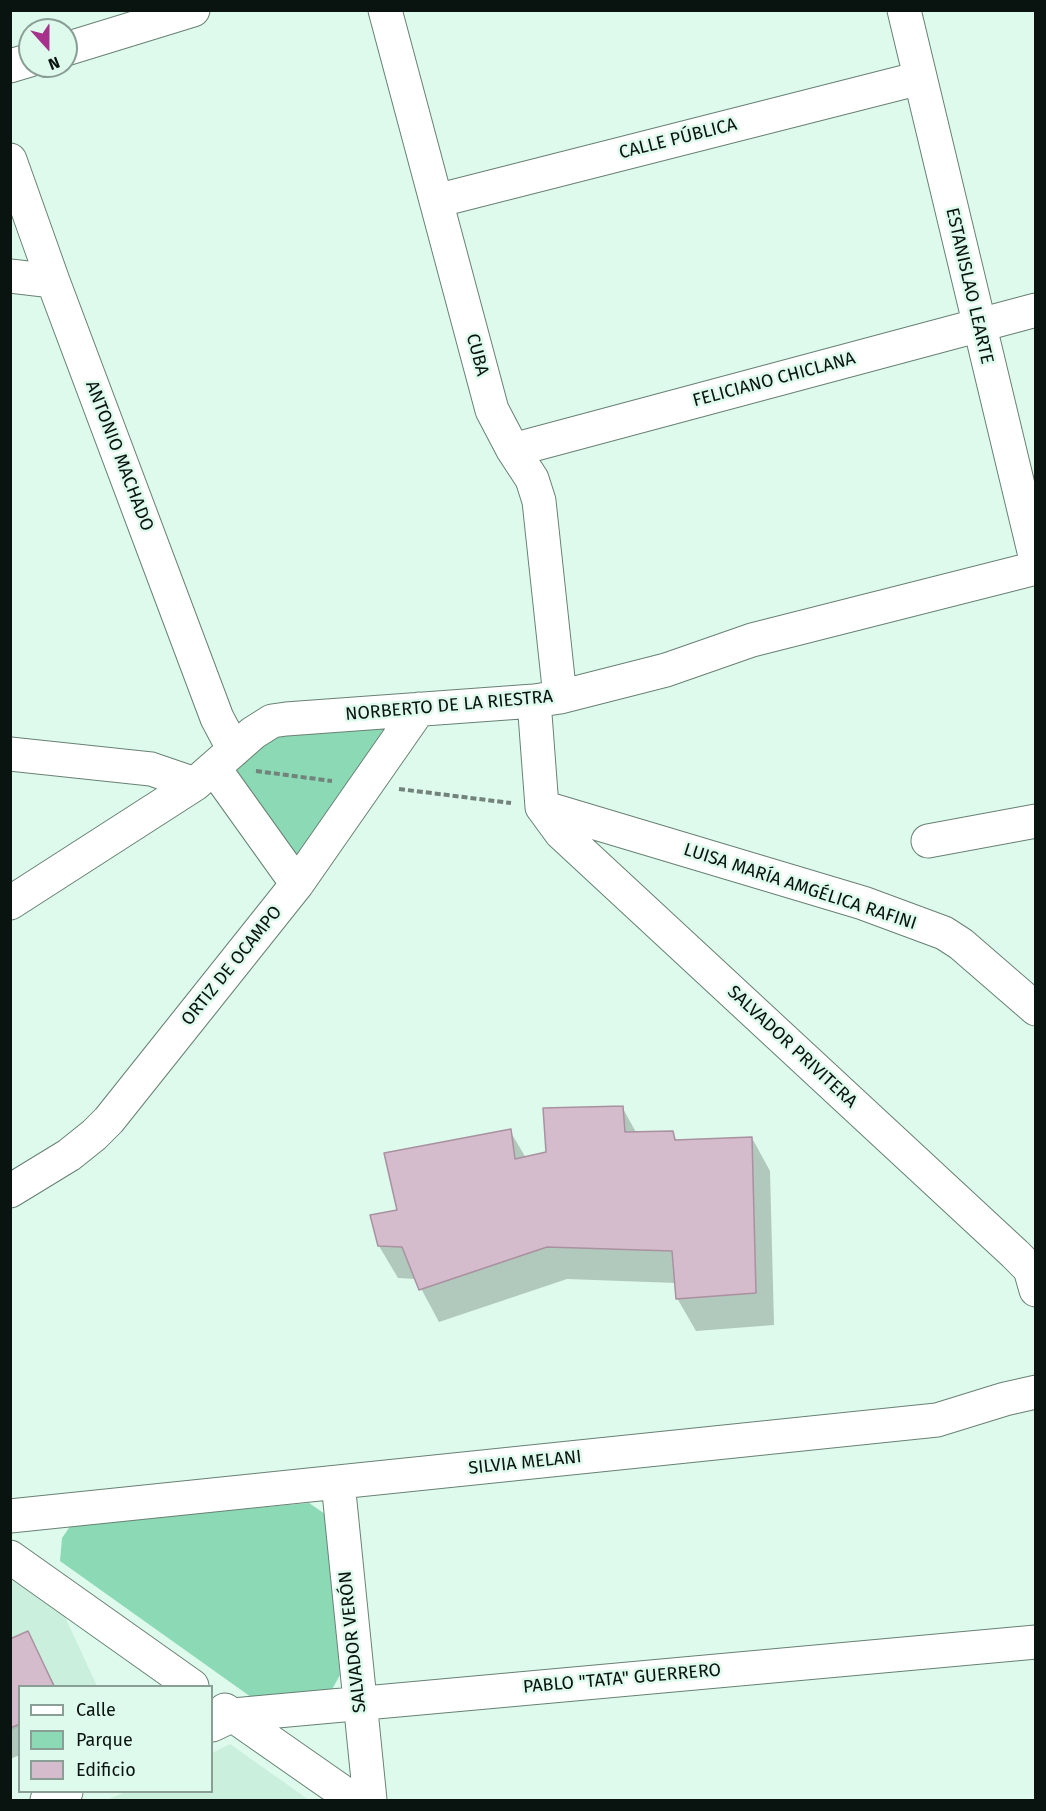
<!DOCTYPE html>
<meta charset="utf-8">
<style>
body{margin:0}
#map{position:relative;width:1046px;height:1811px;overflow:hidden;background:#defaec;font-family:"Fira Sans",sans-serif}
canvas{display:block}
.frame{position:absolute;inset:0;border:12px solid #09130f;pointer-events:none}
.legend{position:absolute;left:18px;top:1685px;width:195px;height:108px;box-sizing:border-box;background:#defaec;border:2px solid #899e94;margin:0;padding:8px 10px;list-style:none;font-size:18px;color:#09130f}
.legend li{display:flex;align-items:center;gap:12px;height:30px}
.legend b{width:30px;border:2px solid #899e94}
.north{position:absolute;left:18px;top:18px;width:60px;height:60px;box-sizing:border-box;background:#defaec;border:2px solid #899e94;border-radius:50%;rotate:159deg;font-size:16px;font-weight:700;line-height:24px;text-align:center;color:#09130f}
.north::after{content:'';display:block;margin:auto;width:21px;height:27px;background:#a7328b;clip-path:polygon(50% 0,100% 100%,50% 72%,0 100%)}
</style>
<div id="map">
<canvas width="1046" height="1811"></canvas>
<div class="frame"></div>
<ul class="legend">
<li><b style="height:8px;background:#fff"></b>Calle</li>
<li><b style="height:16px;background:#8cd9b5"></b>Parque</li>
<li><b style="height:16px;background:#d4bccc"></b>Edificio</li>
</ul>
<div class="north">N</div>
</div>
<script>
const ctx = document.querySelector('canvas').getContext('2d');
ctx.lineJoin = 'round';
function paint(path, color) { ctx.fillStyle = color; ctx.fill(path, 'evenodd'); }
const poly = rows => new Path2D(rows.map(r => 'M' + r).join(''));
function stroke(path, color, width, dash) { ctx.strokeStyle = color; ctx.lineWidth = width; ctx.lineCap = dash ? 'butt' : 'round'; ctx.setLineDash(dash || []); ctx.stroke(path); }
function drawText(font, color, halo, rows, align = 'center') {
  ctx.font = font + ' "Fira Sans",sans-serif'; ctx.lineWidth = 5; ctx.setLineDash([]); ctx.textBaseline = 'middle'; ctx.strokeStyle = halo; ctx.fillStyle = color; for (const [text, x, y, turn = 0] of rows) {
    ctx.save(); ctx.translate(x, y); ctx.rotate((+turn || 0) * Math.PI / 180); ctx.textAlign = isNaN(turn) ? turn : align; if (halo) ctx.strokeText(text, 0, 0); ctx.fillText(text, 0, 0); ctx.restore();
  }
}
paint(poly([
 [10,1573,60,1606,97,1686,20,1686,19,1727,11,1731],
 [230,1744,309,1800,106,1800,126,1792,212,1792,212,1753]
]), '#cbefdd');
paint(poly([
 [406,719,298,871,234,769,278,733],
 [309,1503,325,1514,340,1675,330,1693,258,1702,60,1561,62,1538,71,1525]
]), '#8cd9b5');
paint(poly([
 [622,1107,637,1134,672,1133,677,1141,752,1138,770,1171,774,1325,696,1331,677,1298,676,1283,567,1279,439,1322,416,1279,398,1278,379,1246,399,1212,510,1131,526,1158,547,1153],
 [28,1633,55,1686,20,1686,20,1755,10,1759,10,1675]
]), '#0003');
const building = poly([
 [623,1106,625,1132,673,1131,675,1140,752,1137,756,1293,676,1299,672,1251,547,1247,419,1290,402,1247,378,1246,370,1215,397,1210,384,1153,511,1129,515,1159,546,1152,543,1108,623,1106],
 [28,1631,54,1686,20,1686,20,1724,10,1728,10,1639,28,1631]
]);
paint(building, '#d4bccc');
stroke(building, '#a991a0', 1.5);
const minor = poly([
 [385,10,492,410,513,450,532,479,539,501,560,697],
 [904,10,1036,560],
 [66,49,193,10],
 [10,66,30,60],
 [10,160,53,281,217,718,234,750],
 [436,201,920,78],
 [10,276,53,281],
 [513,450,1036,310],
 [534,701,542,807],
 [10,754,151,769,195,784],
 [214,768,297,884],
 [542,807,561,833,1015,1254,1030,1269,1036,1290],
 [542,807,863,903,944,933,961,944,1036,1009],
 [928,841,1036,821],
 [10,903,195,784,253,733,272,721,286,719,534,701,560,697,666,670,752,640,1036,568],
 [10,1191,69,1155,94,1135,109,1120,297,884,419,709],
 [338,1482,370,1800],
 [10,1516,937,1420,1005,1399,1036,1392],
 [10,1557,192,1686],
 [225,1710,354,1800],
 [212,1725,233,1715,1036,1642],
 [47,1800,66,1792]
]);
stroke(minor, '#688174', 35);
stroke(poly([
 [256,771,332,781],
 [399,789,511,803]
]), '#71837b', 4, [6, 3]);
stroke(minor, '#fff', 33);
drawText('18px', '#09130f', '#defaec', [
 ["CALLE PÚBLICA",678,139,-14],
 ["ESTANISLAO LEARTE",969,286,77],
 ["CUBA",477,355,75],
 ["FELICIANO CHICLANA",774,380,-15],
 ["ANTONIO MACHADO",119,456,69],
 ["NORBERTO DE LA RIESTRA",449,706,-5],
 ["LUISA MARÍA AMGÉLICA RAFINI",800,887,18],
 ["ORTIZ DE OCAMPO",232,966,-51],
 ["SALVADOR PRIVITERA",792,1047,43],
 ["SILVIA MELANI",525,1463,-6],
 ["SALVADOR VERÓN",353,1642,-96],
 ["PABLO \"TATA\" GUERRERO",622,1679,-5]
]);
</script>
